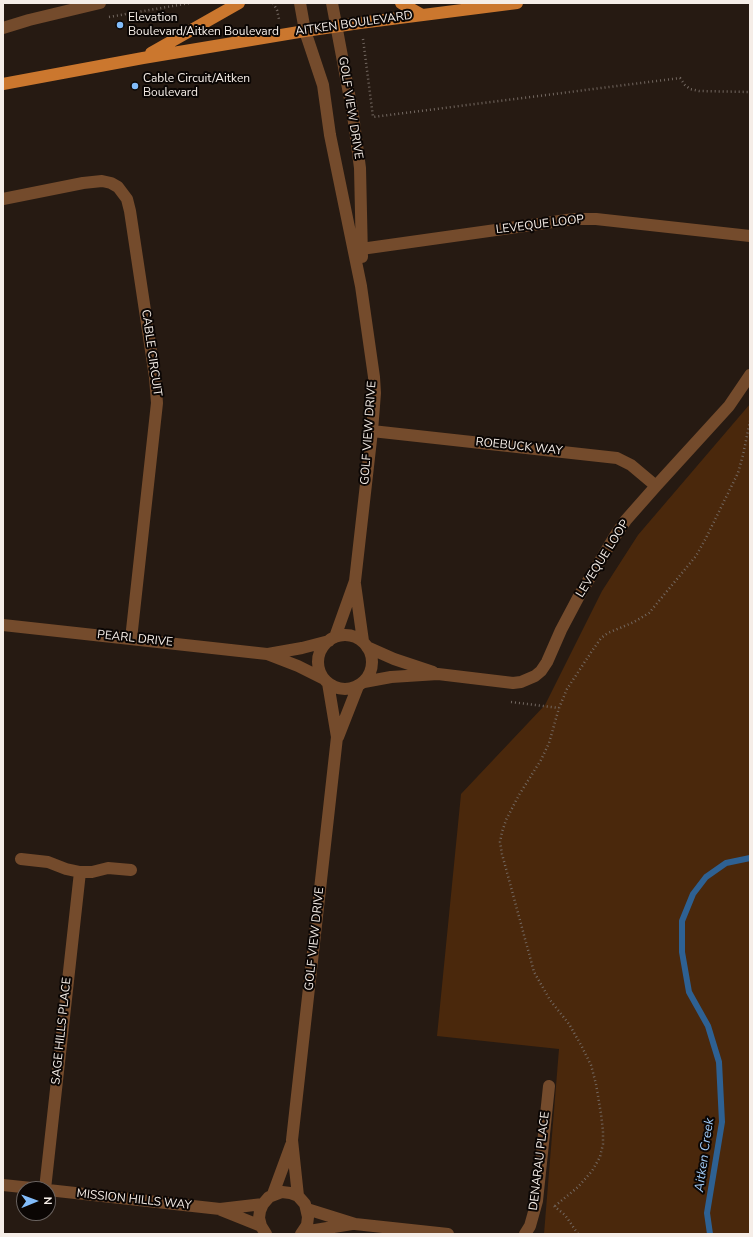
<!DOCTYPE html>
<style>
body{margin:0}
#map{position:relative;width:753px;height:1237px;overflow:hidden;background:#261a12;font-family:"Nunito Sans",sans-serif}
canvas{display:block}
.frame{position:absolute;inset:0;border:4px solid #f5ede7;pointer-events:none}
.north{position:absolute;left:16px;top:1181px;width:40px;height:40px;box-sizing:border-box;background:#0b0604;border:1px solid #69625f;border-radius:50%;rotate:89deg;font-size:11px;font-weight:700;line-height:16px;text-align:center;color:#f5ede7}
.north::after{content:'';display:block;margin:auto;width:14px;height:18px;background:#82bcfa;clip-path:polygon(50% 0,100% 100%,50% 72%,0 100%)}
</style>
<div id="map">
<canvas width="753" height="1237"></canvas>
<div class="frame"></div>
<div class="north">N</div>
</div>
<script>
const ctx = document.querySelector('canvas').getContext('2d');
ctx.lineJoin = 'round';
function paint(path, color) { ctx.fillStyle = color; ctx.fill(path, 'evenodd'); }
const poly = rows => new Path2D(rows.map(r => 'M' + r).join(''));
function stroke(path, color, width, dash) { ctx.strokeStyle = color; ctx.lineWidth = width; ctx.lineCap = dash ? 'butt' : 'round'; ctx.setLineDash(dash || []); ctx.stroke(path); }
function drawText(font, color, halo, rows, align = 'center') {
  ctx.font = font + ' "Nunito Sans",sans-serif'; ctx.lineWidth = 4; ctx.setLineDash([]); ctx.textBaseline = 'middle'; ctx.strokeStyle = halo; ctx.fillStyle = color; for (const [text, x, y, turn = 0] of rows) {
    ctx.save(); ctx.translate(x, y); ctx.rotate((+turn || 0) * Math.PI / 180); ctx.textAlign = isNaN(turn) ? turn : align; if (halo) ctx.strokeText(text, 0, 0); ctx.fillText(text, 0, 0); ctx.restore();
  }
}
paint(poly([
 [750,404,750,1234,544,1234,559,1049,437,1036,461,794,545,705,602,591,638,535]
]), '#4a280c');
stroke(poly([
 [710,1234,707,1213,722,1122,719,1062,708,1026,689,992,682,952,682,921,693,894,706,877,726,863,750,858]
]), '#2e6193', 6);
stroke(poly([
 [273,3,277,10,279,19],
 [109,17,190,3],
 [363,39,373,117,680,78,685,85,690,89,699,91,750,92],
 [511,702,559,708],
 [554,1206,565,1215,578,1234],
 [555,1206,578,1187,592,1171,600,1157,603,1144,603,1131,601,1114,596,1084,591,1065,581,1045,569,1024,550,1000,534,972,502,854,500,842,502,832,506,820,519,795,541,760,549,743,559,708,567,689,592,651,601,638,608,633,634,622,649,613,696,556,706,538,738,473,743,455,750,421]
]), '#736861', 2.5, [1, 3]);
stroke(poly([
 [300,3,305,31,323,85,330,135,361,286,374,377,375,393,372,431,355,581,335,637],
 [332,3,353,115,360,168,362,257],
 [3,28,29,20,100,3],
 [3,199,83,183,102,181,111,183,118,187,127,199,130,211,155,377,157,403,131,639],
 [354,250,574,219,596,219,750,236],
 [372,431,617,458,631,465,656,486],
 [355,584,363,641],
 [3,625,267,654,298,666,324,679],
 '318 662a27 27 0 1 1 54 0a27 27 0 1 1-54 0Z',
 [367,647,394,659,433,672],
 [268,654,302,648,329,641],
 [364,682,391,677,438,674,513,683,521,682,535,676,541,671,547,662,561,630,579,596,615,536,626,520,656,486,729,406,750,375],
 [338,737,358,686],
 [21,859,48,862,66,869,80,872],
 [3,1185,41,1189],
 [45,1189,80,872,92,872,108,868,131,870],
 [48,1190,220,1209,263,1204],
 [273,1194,291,1145],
 [298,1196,292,1140,337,737,328,683],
 [307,1209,355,1224,448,1234],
 [221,1210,261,1226],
 [303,1232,352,1224],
 [266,1234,261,1226,259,1218,260,1211,263,1204,269,1197,282,1192,290,1193,298,1196,305,1204,308,1217,307,1225,301,1234],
 [525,1234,530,1226,537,1201,549,1086]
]), '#744b2c', 12);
stroke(poly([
 [401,3,422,15],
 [151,53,239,3],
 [3,84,143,58,305,31,360,23,517,3]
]), '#cb772e', 12);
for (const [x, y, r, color] of [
 [120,25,4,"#82bcfa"],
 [135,86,4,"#82bcfa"]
]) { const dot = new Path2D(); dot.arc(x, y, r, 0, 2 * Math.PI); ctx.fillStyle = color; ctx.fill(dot); stroke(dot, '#0b0604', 1.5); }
drawText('12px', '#f5ede7', '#0b0604', [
 ["Elevation",128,18],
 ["Boulevard/Aitken Boulevard",128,32],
 ["Cable Circuit/Aitken",143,79],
 ["Boulevard",143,93]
], 'left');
drawText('12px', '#f5ede7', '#0b0604', [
 ["AITKEN BOULEVARD",354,24,-8],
 ["GOLF VIEW DRIVE",350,108,81],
 ["LEVEQUE LOOP",540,225,-7],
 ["CABLE CIRCUIT",151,353,82],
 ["GOLF VIEW DRIVE",369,433,-86],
 ["ROEBUCK WAY",519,447,6],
 ["LEVEQUE LOOP",603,559,-58],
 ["PEARL DRIVE",135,639,6],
 ["GOLF VIEW DRIVE",315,939,-84],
 ["SAGE HILLS PLACE",62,1031,-84],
 ["DENARAU PLACE",540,1161,-83],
 ["MISSION HILLS WAY",134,1200,6]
]);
drawText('italic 13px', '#a2ccf8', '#0b0604', [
 ["Aitken Creek",705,1155,-82]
]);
</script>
